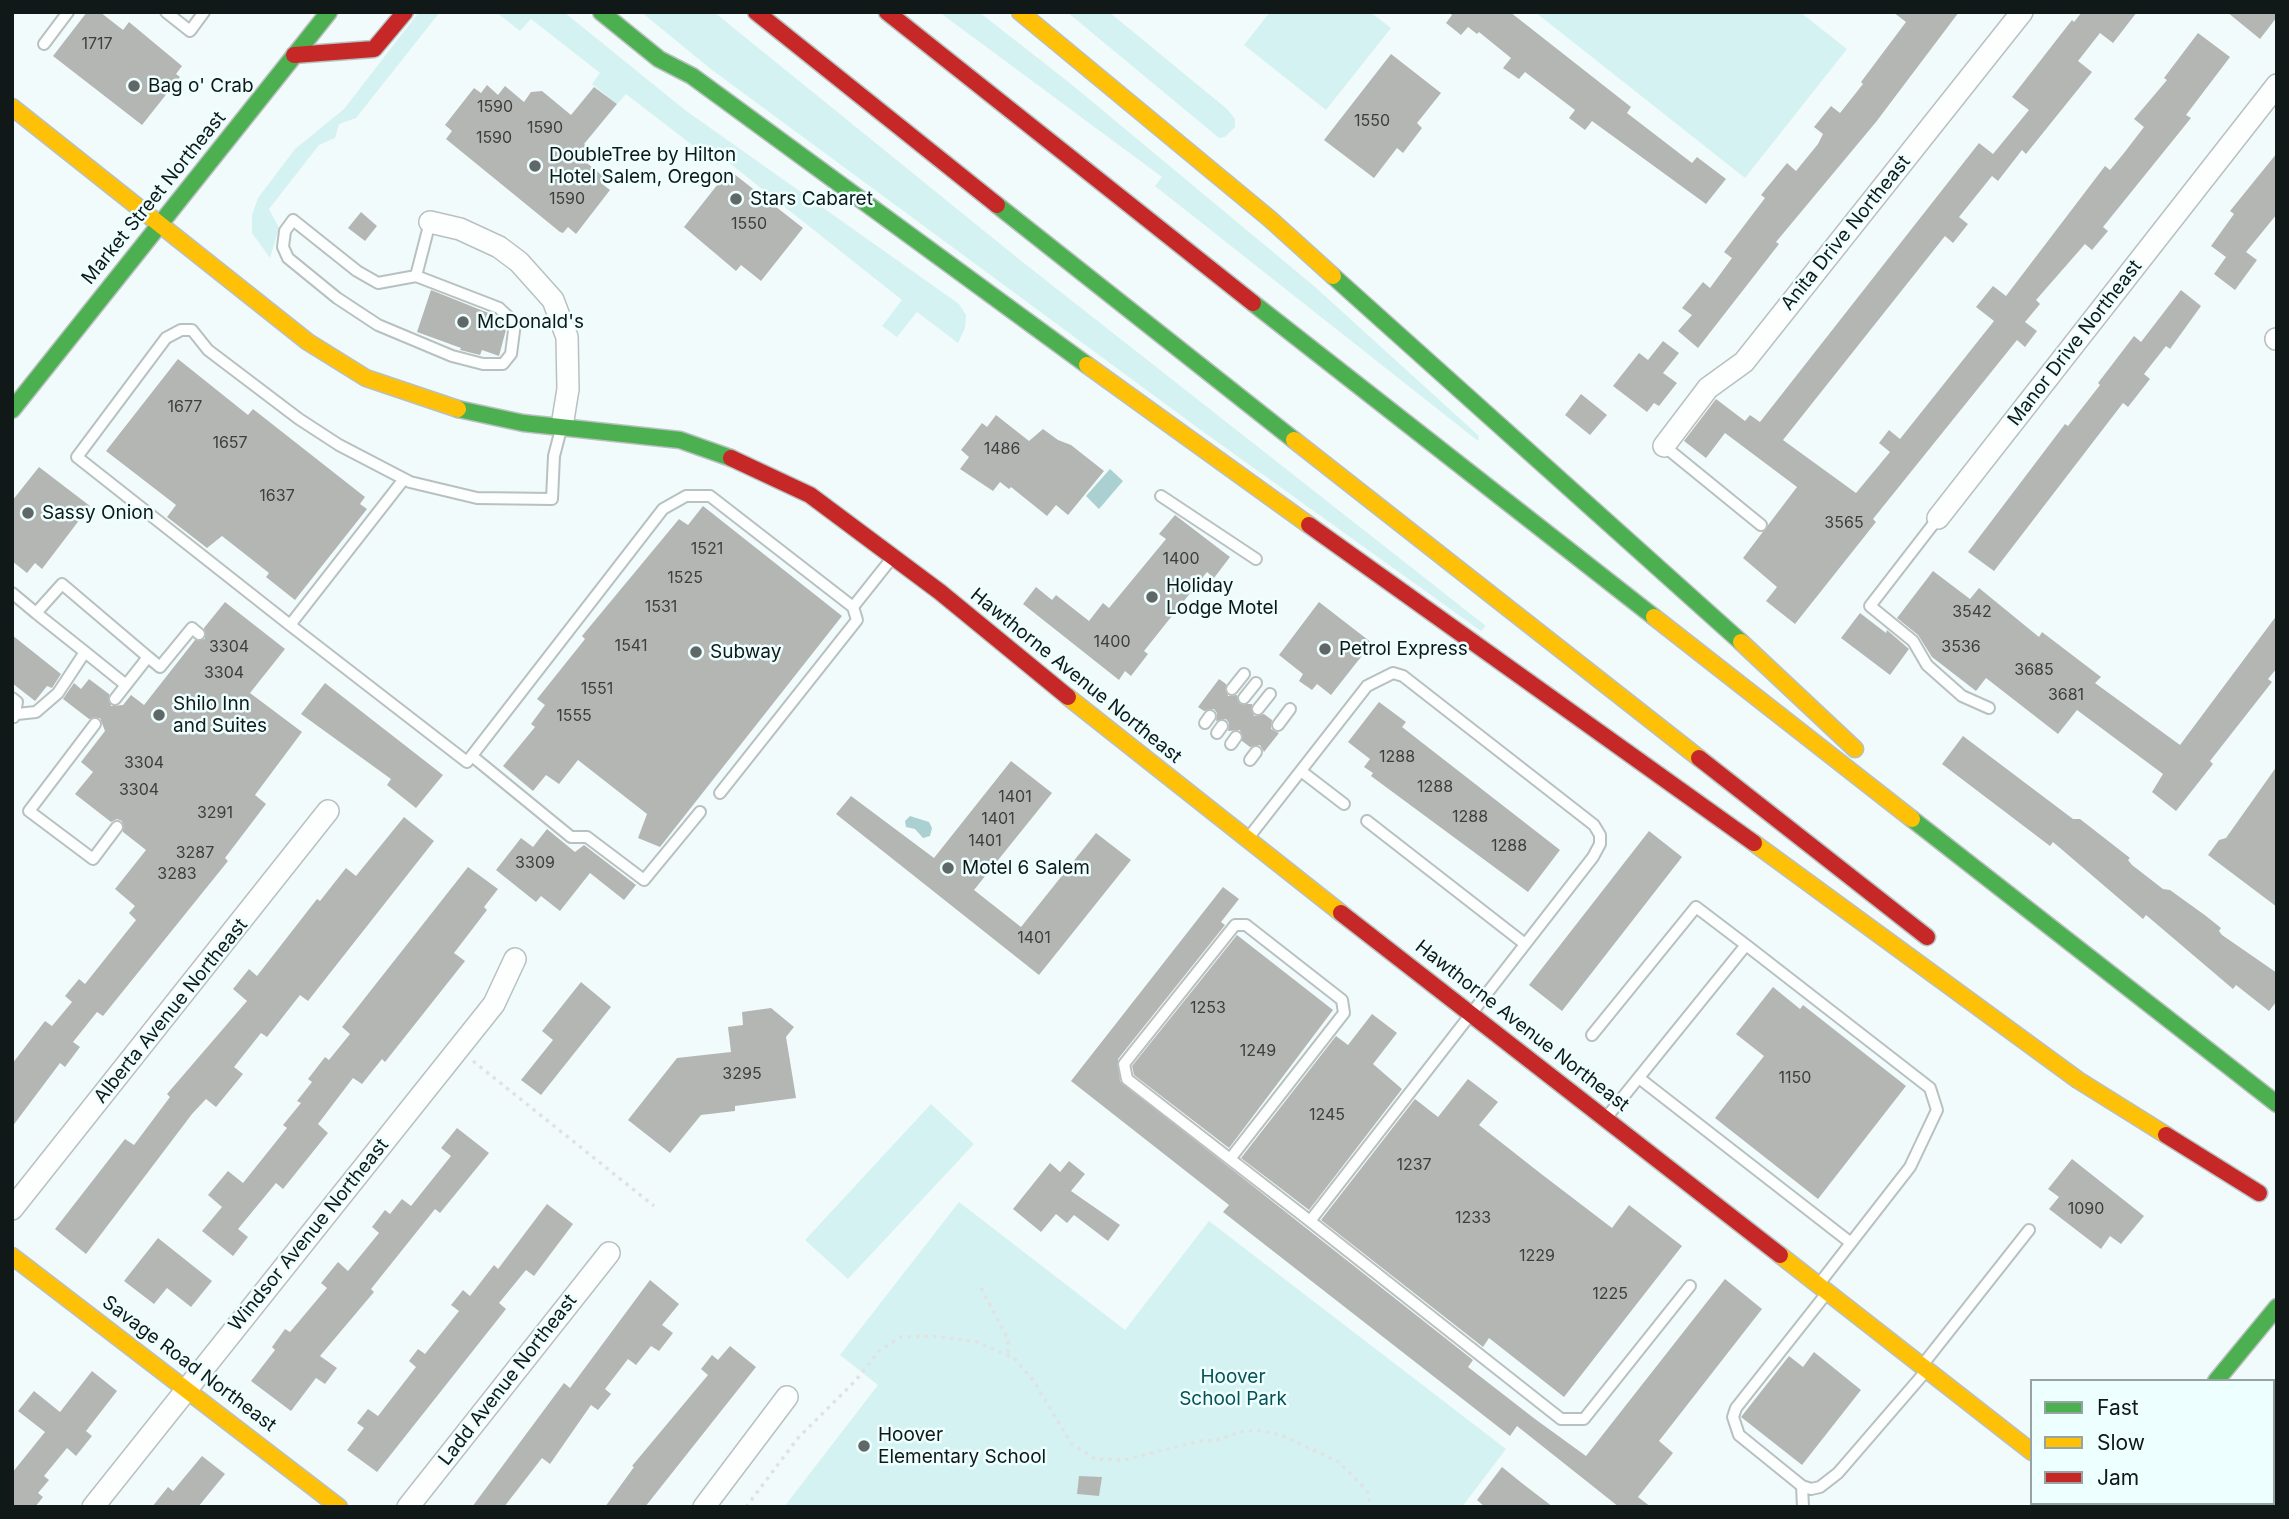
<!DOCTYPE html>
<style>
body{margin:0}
#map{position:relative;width:2289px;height:1519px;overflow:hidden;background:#f2fbfb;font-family:Inter,sans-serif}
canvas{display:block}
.frame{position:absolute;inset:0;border:14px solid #111818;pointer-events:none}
.legend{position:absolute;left:2030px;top:1379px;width:245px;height:126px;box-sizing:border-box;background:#eff;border:2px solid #96a3a3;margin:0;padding:9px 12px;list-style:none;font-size:21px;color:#111818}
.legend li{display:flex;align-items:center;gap:14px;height:35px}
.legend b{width:35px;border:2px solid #96a3a3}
</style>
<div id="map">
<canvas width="2289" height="1519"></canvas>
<div class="frame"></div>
<ul class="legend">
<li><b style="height:9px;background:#4caf50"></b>Fast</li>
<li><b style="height:9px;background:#ffc107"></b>Slow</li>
<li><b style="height:9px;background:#c62828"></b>Jam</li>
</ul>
</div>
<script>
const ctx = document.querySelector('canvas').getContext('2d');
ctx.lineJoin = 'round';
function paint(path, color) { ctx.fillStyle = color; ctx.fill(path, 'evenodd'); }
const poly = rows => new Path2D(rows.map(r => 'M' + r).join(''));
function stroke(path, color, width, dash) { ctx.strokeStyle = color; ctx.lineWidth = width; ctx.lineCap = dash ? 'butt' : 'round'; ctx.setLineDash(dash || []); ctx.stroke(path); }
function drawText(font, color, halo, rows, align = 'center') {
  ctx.font = font + ' Inter,sans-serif'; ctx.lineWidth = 5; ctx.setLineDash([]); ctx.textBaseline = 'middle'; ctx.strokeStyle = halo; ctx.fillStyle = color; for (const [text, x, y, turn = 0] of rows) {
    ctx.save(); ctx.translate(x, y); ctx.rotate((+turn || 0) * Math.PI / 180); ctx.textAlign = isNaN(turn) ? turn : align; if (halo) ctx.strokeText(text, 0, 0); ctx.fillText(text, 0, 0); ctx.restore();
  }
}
paint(poly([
 [419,12,440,12,356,118,339,124,335,138,319,145,269,209,279,228,270,258,252,233,252,215,258,198,295,149,344,109],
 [496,12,564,12,685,110,959,304,966,315,965,328,958,343,917,312,897,337,882,326,902,300,723,158,718,165,626,94,617,104,592,84,600,73,531,19,520,31],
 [641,12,714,12,1020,260,1486,626,1481,631,1198,428,712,70],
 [939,12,979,12,1071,84,1314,286,1479,436,1478,441,1155,186,1162,177],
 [1067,12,1109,12,1227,109,1235,119,1235,127,1225,137,1219,138],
 [1270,12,1370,12,1391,28,1326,110,1244,45],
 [1535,12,1800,12,1847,49,1745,178],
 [931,1104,974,1144,848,1279,805,1240],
 [959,1202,1125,1330,1209,1221,1506,1449,1462,1507,784,1507,878,1385,840,1355]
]), '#d5f2f2');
paint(poly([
 [1110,469,1123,481,1099,509,1086,496],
 [910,816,929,822,932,828,930,836,923,838,915,829,906,827,905,821]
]), '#abd0d1');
paint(poly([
 [87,12,100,12,123,30,129,22,182,66,176,74,180,77,142,125,53,56],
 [1449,12,1510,12,1631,107,1627,113,1692,163,1697,157,1726,179,1706,204,1592,121,1585,130,1569,118,1575,110,1525,72,1519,79,1503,68,1511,58,1479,32,1477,34,1468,27,1461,35,1446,23,1452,15],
 [1893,12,1959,12,1876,122,1776,242,1779,244,1698,348,1678,331,1692,315,1682,308,1703,282,1710,288,1732,258,1724,252,1765,198,1761,195,1787,163,1796,171,1818,144,1823,134,1814,127,1831,106,1840,113,1863,84,1861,82,1906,22],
 [2082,12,2137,12,2113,43,2100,33,2078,61,2092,72,2026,154,2022,150,1998,181,1992,176,1959,217,1968,224,1953,243,1945,236,1783,440,1856,493,1890,452,1879,443,1889,430,1900,439,1994,321,1976,307,1993,286,2006,296,2105,166,2110,170,2124,153,2144,127,2134,119,2167,80,2164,78,2198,33,2230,57,2186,115,2191,118,2103,227,2108,231,2092,250,2085,244,2036,300,2040,304,2025,322,2037,331,2025,347,2017,340,1873,519,1876,522,1795,624,1766,601,1777,587,1743,558,1797,487,1725,433,1706,458,1684,441,1716,399,1745,421,1750,415,1760,422,1979,143,1993,154,2029,110,2012,97,2072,20,2074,22],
 [2227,12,2277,12,2277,17,2260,39],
 [1391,54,1441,93,1417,123,1422,128,1403,153,1397,148,1374,178,1324,140],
 [487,85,498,95,505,86,524,102,531,92,542,91,571,115,594,87,617,104,584,144,589,148,581,158,605,178,601,183,610,190,576,234,568,227,563,233,560,232,446,139,452,131,445,125,474,88,481,93],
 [2277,153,2277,214,2246,252,2257,260,2235,290,2214,274,2226,257,2211,246,2234,214,2230,211],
 [729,170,803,228,761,281,741,265,736,271,684,227],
 [361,212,377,226,365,241,348,228],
 [431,290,496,316,507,326,499,356,482,350,480,355,460,350,461,348,417,332],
 [2181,290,2201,306,2170,349,2166,346,2144,374,2150,379,2128,407,2123,403,1994,571,1968,552,2065,424,2068,426,2100,385,2098,383,2134,336,2141,342],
 [1663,341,1679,353,1663,373,1677,383,1659,406,1654,403,1647,412,1613,386,1639,353,1648,360],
 [178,359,248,415,253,409,365,497,360,504,367,509,295,600,266,577,269,573,222,536,207,548,167,517,176,505,106,451],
 [1581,394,1607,415,1590,435,1565,415],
 [996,415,1029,441,1043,429,1058,440,1071,445,1104,471,1068,515,1056,505,1047,516,1011,487,1009,489,1000,482,993,491,960,469,969,457,961,450,982,423,987,427],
 [39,467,90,506,42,569,35,563,27,573,12,561,12,501],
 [703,506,842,616,660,847,638,838,647,814,578,760,559,784,546,775,533,791,503,766,535,727,531,724,545,705,537,699,585,639,582,636,679,519,688,525],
 [1175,515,1230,557,1214,578,1207,572,1144,651,1148,654,1131,676,1125,671,1119,680,1023,604,1036,587,1052,600,1056,595,1089,621,1103,603,1109,608,1166,539,1159,534],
 [1933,571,1970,599,1979,588,2039,637,2042,632,2101,677,2095,683,2180,745,2277,615,2277,668,2268,679,2272,682,2210,761,2213,764,2176,811,2152,792,2163,774,2077,710,2058,734,1986,678,1976,691,1932,657,1918,635,1897,618],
 [225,602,285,649,250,693,302,732,255,795,266,804,225,858,228,861,103,1016,97,1012,73,1042,80,1047,65,1067,60,1063,12,1127,12,1064,45,1021,52,1026,72,1002,65,996,79,979,85,984,136,920,129,913,135,906,115,889,146,850,123,832,122,821,117,819,111,822,75,794,93,772,81,762,105,731,100,718,89,719,63,699,74,683,81,689,89,679,109,694,111,706,123,705,131,695,144,705,195,640,205,639,204,628],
 [1319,602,1372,643,1331,695,1317,684,1312,690,1299,681,1303,674,1279,655],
 [1860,613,1886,633,1887,630,1909,649,1890,675,1841,638],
 [12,635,61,674,52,688,47,686,35,701,12,683],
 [1219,679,1226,684,1228,696,1237,695,1240,704,1252,704,1254,716,1264,714,1272,720,1271,729,1279,733,1264,752,1260,745,1250,747,1242,741,1240,730,1228,731,1229,723,1226,719,1216,721,1217,713,1214,709,1204,711,1198,707],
 [325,683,443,775,416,808,387,785,391,779,301,714],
 [1379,702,1406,722,1402,727,1560,850,1528,892,1371,776,1373,773,1364,767,1370,759,1348,742],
 [1963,736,2073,819,2080,819,2130,858,2128,860,2132,865,2163,889,2170,890,2206,916,2221,928,2219,931,2222,935,2277,973,2277,1001,2269,1011,2236,985,2233,989,2146,915,2143,919,2053,842,2050,846,1942,764],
 [1011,761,1052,793,974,890,1021,927,1096,833,1131,860,1039,975,836,814,851,796,934,858],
 [2277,766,2277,907,2208,855,2219,840,2226,838],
 [404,817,434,841,308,1001,300,995,267,1037,261,1033,234,1067,243,1074,216,1107,206,1099,192,1114,86,1254,55,1229,125,1139,134,1145,170,1097,167,1094,247,1001,233,989,249,969,257,976,317,899,320,901,346,868,356,876],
 [547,829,575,852,584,845,636,885,624,900,590,873,560,911,541,896,536,902,496,870,521,838,533,847],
 [1649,831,1682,857,1562,1011,1529,985],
 [468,867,498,889,484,907,487,910,454,953,465,961,385,1062,382,1059,362,1084,353,1078,318,1124,328,1133,283,1189,276,1183,238,1229,248,1237,233,1256,202,1231,222,1207,208,1195,228,1171,243,1183,287,1128,283,1125,301,1103,297,1101,312,1082,308,1079,325,1057,329,1060,350,1034,342,1027],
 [1223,887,1239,899,1221,922,1225,925,1118,1059,1120,1081,1473,1360,1468,1367,1535,1419,1586,1456,1725,1279,1762,1309,1659,1441,1673,1453,1638,1497,1651,1507,1619,1507,1517,1426,1510,1436,1223,1212,1229,1205,1071,1081],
 [1237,935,1333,1010,1229,1148,1134,1075,1132,1066],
 [581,982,611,1007,541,1095,521,1080,553,1040,542,1031],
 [1773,987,1800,1009,1803,1005,1906,1086,1818,1199,1715,1118,1764,1056,1736,1034],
 [771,1008,794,1027,786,1037,796,1098,735,1106,735,1111,701,1115,670,1153,628,1120,677,1058,731,1052,728,1027,743,1025,742,1012],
 [1372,1014,1397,1033,1373,1064,1402,1089,1309,1210,1241,1158,1336,1036,1348,1045],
 [1468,1079,1498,1102,1479,1125,1540,1173,1612,1228,1629,1205,1682,1246,1564,1397,1489,1338,1483,1347,1321,1220,1415,1099,1438,1117],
 [457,1128,489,1153,440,1213,435,1209,371,1289,374,1292,320,1356,337,1368,325,1384,316,1378,291,1411,251,1381,275,1350,272,1347,285,1329,290,1332,327,1288,321,1283,338,1262,348,1271,379,1233,372,1227,385,1210,390,1214,402,1199,411,1206,451,1156,441,1148],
 [2072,1159,2144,1216,2121,1244,2110,1236,2101,1249,2049,1209,2059,1197,2048,1189],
 [1069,1161,1085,1174,1071,1191,1120,1225,1108,1241,1074,1215,1067,1223,1056,1214,1041,1232,1013,1209,1050,1163,1060,1172],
 [547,1204,573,1224,534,1276,526,1270,499,1303,506,1309,377,1472,347,1450,364,1428,357,1423,368,1409,378,1416,416,1367,409,1361,418,1349,425,1354,459,1311,451,1305,463,1290,470,1296,494,1265,498,1269],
 [158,1238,212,1281,191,1307,167,1288,154,1304,124,1281],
 [650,1280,679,1304,662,1325,673,1333,659,1351,651,1346,636,1365,628,1359,605,1389,611,1394,598,1410,591,1405,550,1464,542,1458,504,1507,472,1507,564,1383,570,1388],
 [730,1346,756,1367,645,1507,605,1507,634,1467,632,1466,708,1375,701,1369,712,1355,718,1360],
 [1814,1352,1861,1390,1802,1465,1741,1417,1789,1356,1803,1367],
 [92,1371,117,1391,86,1431,92,1436,76,1456,67,1448,44,1476,49,1480,38,1493,43,1497,35,1507,12,1507,12,1473,45,1432,18,1411,34,1391,60,1412],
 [202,1456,225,1474,198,1507,152,1507,168,1487,173,1491],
 [1502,1467,1523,1484,1553,1507,1485,1507,1477,1500],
 [1079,1476,1102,1477,1099,1496,1077,1494]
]), '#b4b6b4');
const lane = poly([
 [166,12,190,31,204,12],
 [44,44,68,12],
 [293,220,357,271,378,283,416,276,499,308,515,323,511,354,503,364,483,364,452,356,378,325,337,298,288,258,283,247,285,231,293,220],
 [416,276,430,222],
 [1664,446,1761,525],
 [404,479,290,625,467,762,663,509,686,496,710,496,853,607,892,558],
 [1161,496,1256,559],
 [1938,518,1870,606,1913,641,1927,665,1962,696,1989,708],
 [12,593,36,613,85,652,126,685,148,657,62,584,36,613],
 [290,625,77,457,166,338,181,330,192,330,208,350,299,419,339,445,410,482,477,498,552,499,554,456,561,429],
 [148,657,160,667,192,628,199,634],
 [1232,689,1244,674],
 [12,698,17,702,14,717],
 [1244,698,1256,683],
 [115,699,126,685],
 [1258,709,1270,694],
 [17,714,36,712,58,693,85,652],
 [1205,723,1210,716],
 [95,724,29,811,93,859,117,827],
 [1278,725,1290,709],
 [1217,733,1222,726],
 [1231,744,1236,737],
 [472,756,571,837,587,837,644,880,700,812],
 [1250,760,1256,752],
 [1301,771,1344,804],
 [720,793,857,620,853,607],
 [1367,821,1525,944],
 [1249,837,1367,686,1393,673,1403,676,1594,825,1600,835,1600,844,1593,857,1310,1221,1561,1419,1584,1419,1690,1286],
 [1592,1035,1696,907,1746,945],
 [1639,1078,1851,1243],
 [1606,1118,1746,945,1930,1088,1937,1110,1910,1167,1819,1284],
 [1230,1159,1344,1013,1342,1000,1246,925,1235,925,1124,1064,1127,1079,1230,1159,1310,1221],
 [1826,1294,1736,1408,1733,1417,1739,1435,1802,1486,1811,1489,1820,1487,1838,1473,1926,1371],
 [1924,1363,2029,1230],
 [1802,1486,1803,1507]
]);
const street = poly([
 [430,222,460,229,499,247,519,262,553,300,567,337,568,389,562,426],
 [2276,339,2277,339],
 [1664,446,1708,388,1744,362,2022,12],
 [1938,518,2277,85],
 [12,1209,328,811],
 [93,1507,494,1004,515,959],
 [408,1507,609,1253],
 [704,1507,787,1397]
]);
const fast = poly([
 [601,12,659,59,692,76,1087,365],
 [997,205,1294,440],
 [1333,276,1741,642],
 [1253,303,1654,617],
 [458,409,523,423,680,440,731,458],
 [12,410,329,12],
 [1912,819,2277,1104],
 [2216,1381,2277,1307]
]);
const slow = poly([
 [1020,12,1270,219,1333,276],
 [12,107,308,342,366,378,458,409],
 [1087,365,1309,525],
 [1294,440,1699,758],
 [1654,617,1912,819],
 [1741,642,1855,749],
 [1068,697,1341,913],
 [1754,843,2078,1080,2166,1135],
 [1780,1255,2032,1452],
 [12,1256,339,1507],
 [2097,1503,2101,1507]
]);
const jam = poly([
 [756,12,997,205],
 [887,12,1253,303],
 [294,55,374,49,405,12],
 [731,458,810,495,940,592,1068,697],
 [1309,525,1754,843],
 [1699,758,1927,937],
 [1341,913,1780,1255],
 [2166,1135,2259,1193]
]);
stroke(lane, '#b8c0c0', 14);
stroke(street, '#b8c0c0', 24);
stroke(fast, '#b8c0c0', 19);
stroke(slow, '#b8c0c0', 19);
stroke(jam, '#b8c0c0', 19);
stroke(poly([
 [473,1061,654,1206],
 [981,1288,1008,1339,1008,1355],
 [746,1507,798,1438,856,1380,880,1350,901,1337,932,1336,977,1342,1014,1358,1033,1380,1071,1443,1095,1459,1124,1460,1200,1441,1217,1440,1240,1432,1256,1430,1281,1435,1339,1462,1367,1491,1371,1507]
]), '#e1e3e3', 3.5, [3.5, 5]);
stroke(lane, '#fdfefe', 10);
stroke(street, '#fdfefe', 21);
stroke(fast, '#4caf50', 16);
stroke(slow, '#ffc107', 16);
stroke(jam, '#c62828', 16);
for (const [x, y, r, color] of [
 [134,86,7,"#606767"],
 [535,166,7,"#606767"],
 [736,199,7,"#606767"],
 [463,322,7,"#606767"],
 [28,513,7,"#606767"],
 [1152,597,7,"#606767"],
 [1325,649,7,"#606767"],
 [696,652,7,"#606767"],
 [159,715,7,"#606767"],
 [948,868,7,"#606767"],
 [864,1446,7,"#606767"]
]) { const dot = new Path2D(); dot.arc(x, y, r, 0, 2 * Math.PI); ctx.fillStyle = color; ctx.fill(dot); stroke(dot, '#eff', 2.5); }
drawText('16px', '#3a403f', null, [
 ["1717",97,44],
 ["1590",495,107],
 ["1550",1372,121],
 ["1590",545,128],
 ["1590",494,138],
 ["1590",567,199],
 ["1550",749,224],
 ["1677",185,407],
 ["1657",230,443],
 ["1486",1002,449],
 ["1637",277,496],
 ["3565",1844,523],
 ["1521",707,549],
 ["1400",1181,559],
 ["1525",685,578],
 ["1531",661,607],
 ["3542",1972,612],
 ["1400",1112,642],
 ["1541",631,646],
 ["3304",229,647],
 ["3536",1961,647],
 ["3685",2034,670],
 ["3304",224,673],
 ["1551",597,689],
 ["3681",2066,695],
 ["1555",574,716],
 ["1288",1397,757],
 ["3304",144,763],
 ["1288",1435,787],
 ["3304",139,790],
 ["1401",1015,797],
 ["3291",215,813],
 ["1288",1470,817],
 ["1401",998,819],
 ["1401",985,841],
 ["1288",1509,846],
 ["3287",195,853],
 ["3309",535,863],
 ["3283",177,874],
 ["1401",1034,938],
 ["1253",1208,1008],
 ["1249",1258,1051],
 ["3295",742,1074],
 ["1150",1795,1078],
 ["1245",1327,1115],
 ["1237",1414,1165],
 ["1090",2086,1209],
 ["1233",1473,1218],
 ["1229",1537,1256],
 ["1225",1610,1294]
]);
drawText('19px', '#111818', '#eff', [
 ["Bag o' Crab",148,86],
 ["DoubleTree by Hilton",549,155],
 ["Hotel Salem, Oregon",549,177],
 ["Stars Cabaret",750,199],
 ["McDonald's",477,322],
 ["Sassy Onion",42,513],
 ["Holiday",1166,586],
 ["Lodge Motel",1166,608],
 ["Petrol Express",1339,649],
 ["Subway",710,652],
 ["Shilo Inn",173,704],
 ["and Suites",173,726],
 ["Motel 6 Salem",962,868],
 ["Hoover",878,1435],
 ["Elementary School",878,1457]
], 'left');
drawText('19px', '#111818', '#eff', [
 ["Market Street Northeast",154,198,-51],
 ["Anita Drive Northeast",1846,233,-51],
 ["Manor Drive Northeast",2075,343,-52],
 ["Hawthorne Avenue Northeast",1076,676,39],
 ["Alberta Avenue Northeast",171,1011,-51],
 ["Hawthorne Avenue Northeast",1522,1026,38],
 ["Windsor Avenue Northeast",309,1235,-51],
 ["Savage Road Northeast",189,1364,37],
 ["Ladd Avenue Northeast",508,1380,-52]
]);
drawText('19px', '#065255', '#eff', [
 ["Hoover",1233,1377],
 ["School Park",1233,1399]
]);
</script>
